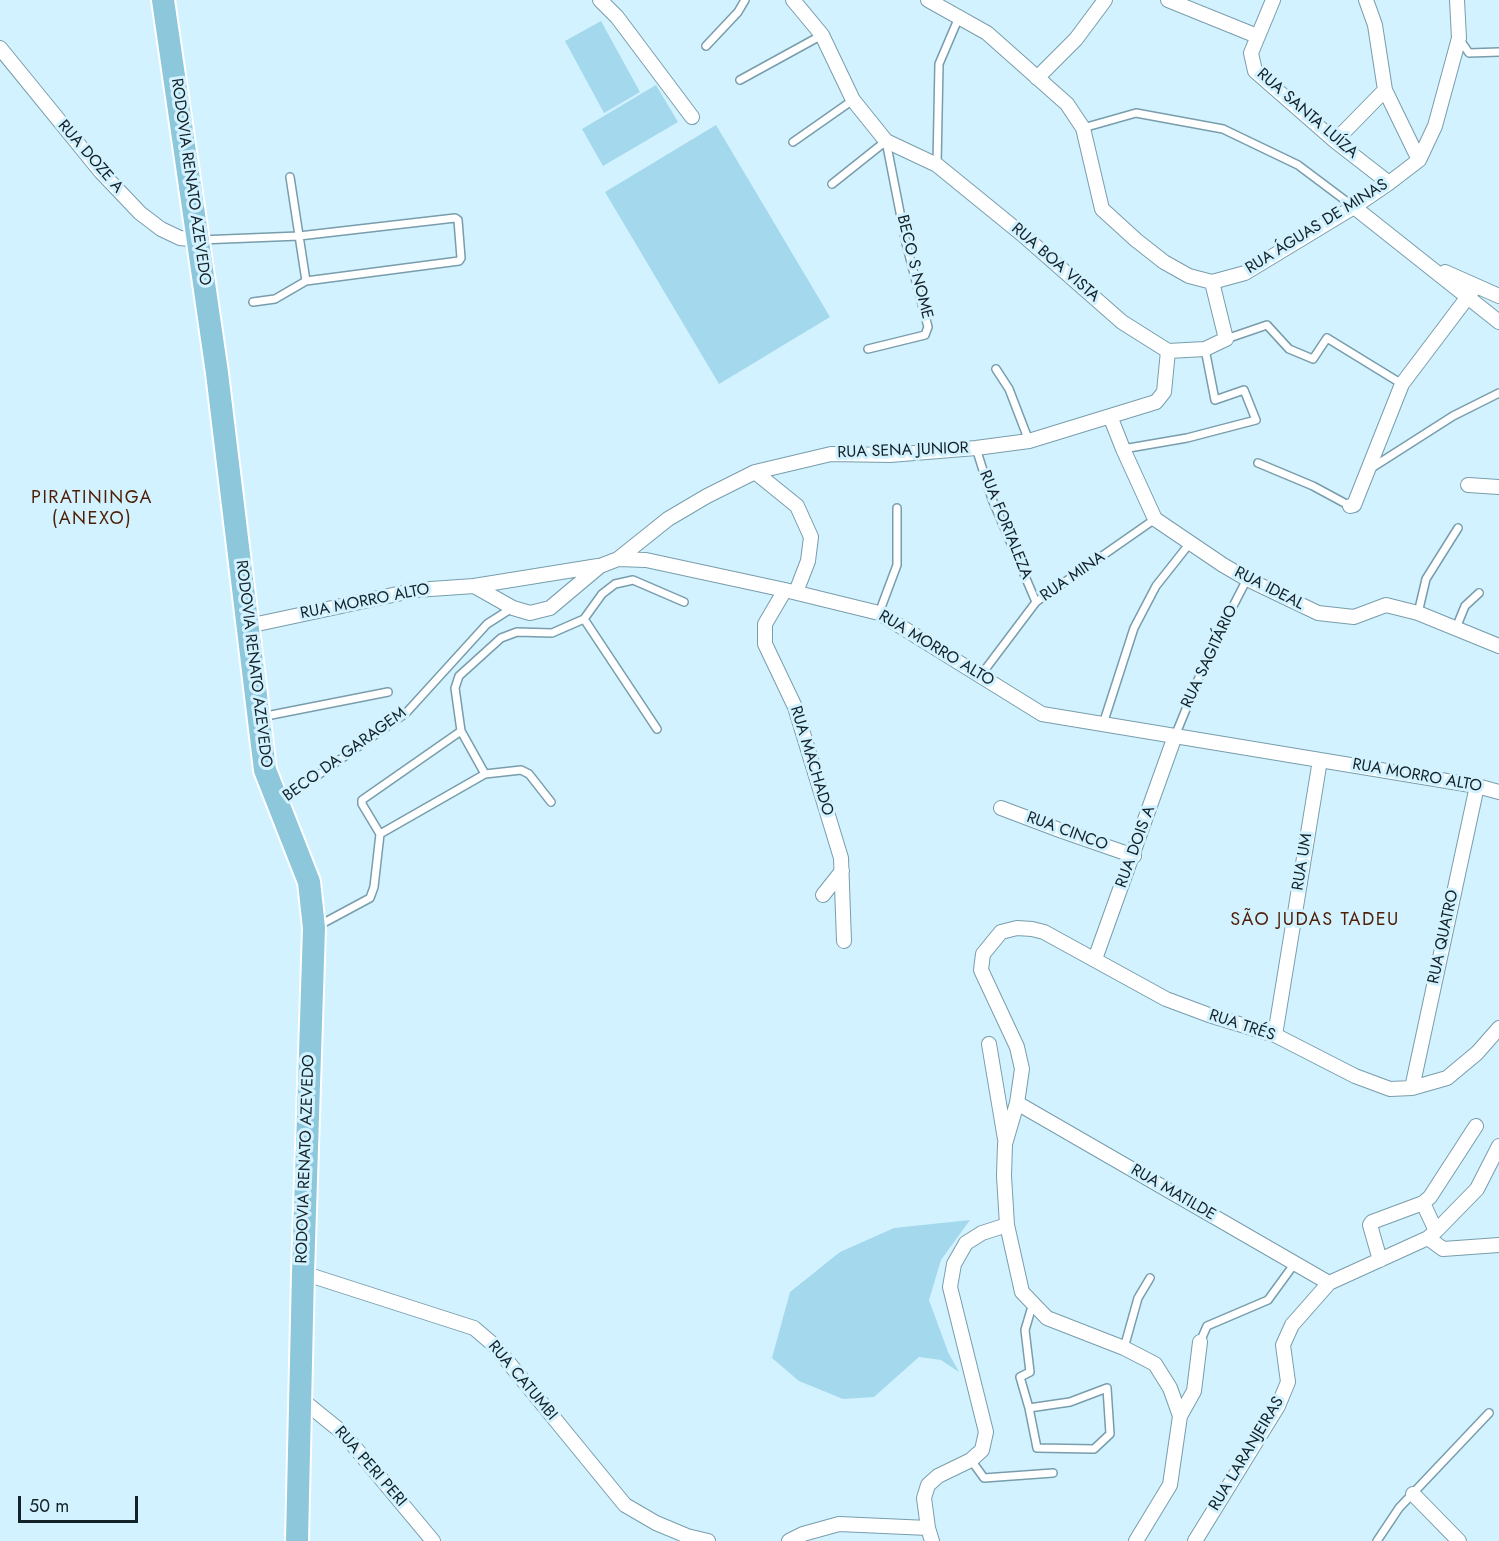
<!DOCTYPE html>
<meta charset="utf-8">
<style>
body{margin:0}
#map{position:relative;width:1499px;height:1541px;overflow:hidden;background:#d3f2ff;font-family:Jost,sans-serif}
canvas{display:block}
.scale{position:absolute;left:18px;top:1496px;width:120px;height:27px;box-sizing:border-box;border:3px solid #132228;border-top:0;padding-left:8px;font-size:18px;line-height:21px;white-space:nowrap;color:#132228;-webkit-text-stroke:4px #d3f2ff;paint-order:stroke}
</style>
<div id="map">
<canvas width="1499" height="1541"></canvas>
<div class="scale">50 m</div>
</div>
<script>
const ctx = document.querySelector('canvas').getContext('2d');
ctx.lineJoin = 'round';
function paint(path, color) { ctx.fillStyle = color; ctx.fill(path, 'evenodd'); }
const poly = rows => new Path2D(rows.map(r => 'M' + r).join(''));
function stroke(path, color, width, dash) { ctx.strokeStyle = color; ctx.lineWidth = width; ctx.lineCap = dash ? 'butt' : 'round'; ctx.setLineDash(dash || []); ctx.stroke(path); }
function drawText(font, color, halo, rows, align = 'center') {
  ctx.font = font + ' Jost,sans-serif'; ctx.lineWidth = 6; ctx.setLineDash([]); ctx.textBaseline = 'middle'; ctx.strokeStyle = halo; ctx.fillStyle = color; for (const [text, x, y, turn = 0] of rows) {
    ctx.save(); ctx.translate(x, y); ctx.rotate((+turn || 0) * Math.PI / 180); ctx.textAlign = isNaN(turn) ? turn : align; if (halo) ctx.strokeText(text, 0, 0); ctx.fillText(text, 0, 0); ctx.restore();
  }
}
paint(poly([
 [601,21,640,92,604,113,565,41],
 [656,85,678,122,603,166,582,129],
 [716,125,830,317,719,384,605,192],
 [970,1220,941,1260,929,1300,948,1352,959,1372,941,1360,919,1357,874,1397,843,1399,799,1381,772,1358,790,1292,840,1252,894,1228]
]), '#a4d8ed');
const lane = poly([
 [1460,40,1469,53,1499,52],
 [706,46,738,12,745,0],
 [740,80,822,35],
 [1083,128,1136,113,1223,129,1298,165,1354,207],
 [793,142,853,100],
 [937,165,939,64,959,17],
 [290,177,306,281],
 [832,184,886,141,906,243,928,327,925,335,868,349],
 [200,240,299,236,455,218,458,220,461,258,459,261,306,281,275,299,253,302],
 [1226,339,1267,325,1289,349,1313,359,1327,338,1402,384],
 [996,369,1009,389,1029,441],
 [976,448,992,499,1036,602],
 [1123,449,1187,438,1256,420,1244,390,1215,400,1205,349],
 [1258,463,1313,486,1350,506],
 [1370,469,1453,416,1499,393],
 [879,613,897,565,897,508],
 [1418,613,1426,579,1458,528],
 [584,619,602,594,615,584,633,580,684,602],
 [1456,628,1465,606,1479,593],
 [981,675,1036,602,1155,519],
 [261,717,388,692],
 [1103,724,1134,628,1156,586,1190,543],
 [461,731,485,774],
 [1175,736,1209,653,1247,579],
 [280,802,406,713,487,624,512,608],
 [380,834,485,774,521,770,529,774,551,802],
 [316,927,370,898,374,887,380,834,362,804,362,800,461,731,455,688,459,676,501,638,517,632,552,633,584,619,657,729],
 [1200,1342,1207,1326,1268,1300,1295,1263],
 [1124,1348,1138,1298,1150,1278],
 [1029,1408,1037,1448,1094,1449,1110,1434,1107,1388,1070,1402,1029,1408,1020,1377,1030,1372,1025,1330,1033,1303],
 [971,1460,984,1478,1053,1473],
 [1377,1541,1399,1508,1489,1413]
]);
const street = poly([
 [600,0,617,17,692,117],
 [793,0,822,35,853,100,886,141,937,165,1023,235,1122,322,1168,351,1205,349,1226,339,1212,282],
 [928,0,987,33,1067,104,1083,128,1102,209,1136,240,1164,262,1189,276,1212,282,1245,273,1354,207,1389,183,1419,160,1435,126,1459,38,1457,0],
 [1168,0,1257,36],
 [1273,0,1251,53,1255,71,1335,141,1389,183],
 [1366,0,1375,25,1385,90,1419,160],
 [0,48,101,172,140,213,161,229,180,238,199,240],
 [1037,78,1076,39,1105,0],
 [1335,141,1385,90],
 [1354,207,1499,322],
 [1445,272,1499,296],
 [1110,416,1123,449,1155,519,1223,565,1247,579,1318,613,1354,617,1386,605,1418,613,1499,646],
 [755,472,797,506,811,537,808,561,796,592],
 [1468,485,1499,487],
 [1350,506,1354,505,1402,384,1476,286],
 [618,559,668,519,707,496,755,472,831,454,890,455,976,448,1029,441,1156,402,1164,392,1168,351],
 [474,586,598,566],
 [785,590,765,624,765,644,795,707,841,858,844,941],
 [248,626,416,590,474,586,513,608,530,613,550,608,600,566,618,559,646,560,785,590,879,613,1042,714,1477,786,1499,792],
 [1001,808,1062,831,1134,856],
 [823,895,842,871],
 [1095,959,1175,736],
 [1275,1035,1320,760],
 [989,1044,1005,1139],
 [1412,1088,1477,786],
 [1017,1103,1329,1283],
 [1423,1203,1436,1231],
 [1428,1238,1443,1249,1499,1245],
 [1380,1260,1370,1225,1372,1222,1423,1203,1430,1197,1476,1126],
 [303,1273,474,1328,495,1346,625,1505,656,1523,687,1536,708,1541],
 [301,1399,343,1433,433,1541],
 [1180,1416,1170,1388,1155,1364,1124,1348,1047,1318,1022,1292,1007,1225,1004,1176,1005,1144,1017,1103,1022,1069,1017,1047,981,970,983,954,1001,932,1017,928,1032,929,1044,932,1166,999,1209,1015,1275,1035,1355,1076,1390,1089,1412,1088,1447,1078,1477,1053,1499,1028],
 [1413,1494,1459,1541],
 [789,1541,803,1534,839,1524,928,1528],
 [932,1541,928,1528,924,1498,928,1485,938,1476,971,1460,982,1450,986,1432,950,1287,954,1264,966,1243,982,1233,1007,1225],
 [1136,1541,1170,1485,1180,1416,1194,1391,1200,1342],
 [1195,1541,1278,1406,1288,1382,1283,1345,1292,1325,1329,1283,1428,1238,1436,1231,1477,1189,1499,1146]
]);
const primary = poly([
 [163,0,217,373,265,770,309,882,314,928,303,1273,297,1541]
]);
stroke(lane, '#789dac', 10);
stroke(street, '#789dac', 16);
stroke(primary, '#fff', 26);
stroke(lane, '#fff', 7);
stroke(street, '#fff', 14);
stroke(primary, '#8cc7dc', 22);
drawText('16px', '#132228', '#d3f2ff', [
 ["RUA SANTA LUÍZA",1307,114,41],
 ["RUA DOZE A",90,157,49],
 ["RODOVIA RENATO AZEVEDO",190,182,82],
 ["RUA ÁGUAS DE MINAS",1317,227,-32],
 ["RUA BOA VISTA",1055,263,41],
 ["BECO S NOME",914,267,76],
 ["RUA SENA JUNIOR",903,451,-2],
 ["RUA FORTALEZA",1005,525,68],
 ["RUA MINA",1073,577,-35],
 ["RUA IDEAL",1269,589,27],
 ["RUA MORRO ALTO",365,602,-11],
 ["RUA MORRO ALTO",936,649,31],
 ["RUA SAGITÁRIO",1210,657,-65],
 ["RODOVIA RENATO AZEVEDO",253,664,83],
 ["BECO DA GARAGEM",345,755,-36],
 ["RUA MACHADO",811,761,73],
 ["RUA MORRO ALTO",1417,776,10],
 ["RUA CINCO",1067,832,20],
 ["RUA DOIS A",1136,847,-70],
 ["RUA UM",1303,862,-81],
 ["RUA QUATRO",1444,937,-78],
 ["RUA TRÉS",1242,1026,18],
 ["RODOVIA RENATO AZEVEDO",306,1159,-88],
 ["RUA MATILDE",1173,1193,30],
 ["RUA CATUMBI",522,1381,50],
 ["RUA LARANJEIRAS",1247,1454,-59],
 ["RUA PERI PERI",370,1467,49]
]);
ctx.letterSpacing = '1.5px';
drawText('18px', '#4e1e05', '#d3f2ff', [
 ["PIRATININGA",92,499],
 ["(ANEXO)",92,520],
 ["SÃO JUDAS TADEU",1315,921]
]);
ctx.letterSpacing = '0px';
</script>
